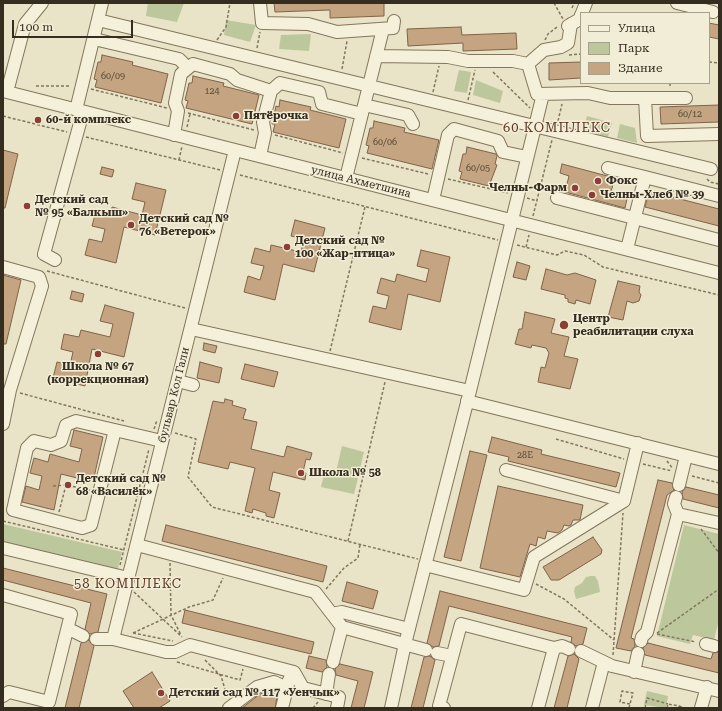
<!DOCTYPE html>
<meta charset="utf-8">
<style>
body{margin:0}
#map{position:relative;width:722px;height:711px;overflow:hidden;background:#e9e3c7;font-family:"Roboto Serif",serif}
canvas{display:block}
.frame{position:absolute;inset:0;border:4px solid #352d20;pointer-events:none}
.legend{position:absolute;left:580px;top:12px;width:130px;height:72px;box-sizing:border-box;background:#f2edd6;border:1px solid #a6a08d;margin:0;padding:5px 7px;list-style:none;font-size:12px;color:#352d20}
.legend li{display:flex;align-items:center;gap:8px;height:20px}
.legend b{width:20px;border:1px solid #a6a08d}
.scale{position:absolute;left:12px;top:20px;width:121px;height:18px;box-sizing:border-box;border:2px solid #352d20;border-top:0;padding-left:5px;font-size:12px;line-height:14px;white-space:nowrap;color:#352d20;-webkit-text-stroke:3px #f2edd6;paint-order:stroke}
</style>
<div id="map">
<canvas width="722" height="711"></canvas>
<div class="frame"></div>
<ul class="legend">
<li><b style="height:5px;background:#f5f0d9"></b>Улица</li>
<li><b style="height:11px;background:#bdc79c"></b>Парк</li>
<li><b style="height:11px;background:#c4a481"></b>Здание</li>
</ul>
<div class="scale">100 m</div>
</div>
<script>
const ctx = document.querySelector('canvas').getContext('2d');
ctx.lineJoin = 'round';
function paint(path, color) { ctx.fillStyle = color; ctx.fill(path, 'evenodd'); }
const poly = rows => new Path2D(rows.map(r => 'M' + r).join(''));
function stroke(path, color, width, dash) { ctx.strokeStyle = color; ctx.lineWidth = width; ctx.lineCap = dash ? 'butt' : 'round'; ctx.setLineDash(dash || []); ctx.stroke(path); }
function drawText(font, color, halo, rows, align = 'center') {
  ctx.font = font + ' "Roboto Serif",serif'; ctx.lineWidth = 3; ctx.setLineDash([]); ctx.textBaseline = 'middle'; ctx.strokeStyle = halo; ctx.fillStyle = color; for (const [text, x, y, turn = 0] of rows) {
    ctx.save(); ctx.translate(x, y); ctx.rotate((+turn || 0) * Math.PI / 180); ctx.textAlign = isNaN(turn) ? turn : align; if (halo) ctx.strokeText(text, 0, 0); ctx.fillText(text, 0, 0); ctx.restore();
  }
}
paint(poly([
 [148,3,184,3,177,22,146,16],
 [226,20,256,25,250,42,224,35],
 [311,34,309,51,279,49,281,35],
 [459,70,471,72,467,93,454,91],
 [476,80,503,91,500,103,473,95],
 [587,116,612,123,608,137,583,130],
 [620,124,635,128,637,143,617,138],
 [342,446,364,452,358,477,336,472],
 [325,470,358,478,354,494,321,487],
 [3,524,122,552,117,572,3,545],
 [684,525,719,534,719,620,714,640,693,635,690,644,657,636],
 [591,576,595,576,598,581,600,592,576,599,574,591,575,587,582,583,586,577],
 [647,691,668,696,666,708,644,705]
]), '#bdc79c');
const building = poly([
 [274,3,384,3,384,16,330,18,330,10,275,12,274,3],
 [709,23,719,25,719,39,709,37,709,23],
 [461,27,462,35,516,33,517,49,463,51,463,43,408,46,407,29,461,27],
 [102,55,133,62,132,65,168,74,161,103,95,87,97,80,94,79,98,62,101,62,102,55],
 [581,62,581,78,549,80,549,63,581,62],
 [193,76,224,83,223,86,259,95,252,124,186,108,188,101,185,100,189,83,192,83,193,76],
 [280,100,311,107,310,110,346,119,339,148,273,132,275,124,272,124,276,106,279,107,280,100],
 [719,105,719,122,661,124,660,107,719,105],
 [374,121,405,128,404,132,439,140,432,169,367,153,369,146,366,145,370,128,373,128,374,121],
 [467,147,496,154,497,156,495,164,497,165,489,186,460,179,462,172,459,171,463,154,466,154,467,147],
 [3,150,18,154,5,208,3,208,3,150],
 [562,164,615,178,610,195,627,199,625,208,565,192,569,176,560,173,562,164],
 [102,167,114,170,112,177,100,174,102,167],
 [136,183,166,190,155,235,124,227,116,263,85,255,89,239,102,242,105,229,92,226,96,211,111,215,112,207,142,215,145,202,132,199,136,183],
 [649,191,719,209,719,226,645,207,649,191],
 [295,220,325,228,314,272,283,264,275,300,244,292,248,276,260,280,264,266,251,263,255,248,270,252,271,245,301,252,304,239,291,236,295,220],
 [421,250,450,257,440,302,408,294,401,330,369,322,373,306,386,309,389,296,377,293,381,278,395,282,397,274,426,282,429,269,417,266,421,250],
 [517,262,530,266,526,280,513,277,517,262],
 [546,269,567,275,575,273,596,280,590,304,576,300,575,304,568,302,568,299,565,298,565,295,541,289,546,269],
 [3,275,21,280,6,344,3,344,3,275],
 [618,281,640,286,639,292,641,295,639,301,633,303,627,301,623,320,608,317,618,281],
 [72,291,84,294,82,302,70,299,72,291],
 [105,305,134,313,124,357,92,349,85,386,53,378,57,362,70,365,73,352,61,349,64,334,79,337,81,330,110,337,113,324,100,321,105,305],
 [525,312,555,319,551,333,569,337,564,356,578,359,570,389,538,382,541,367,545,368,549,353,546,348,532,345,531,348,515,344,519,329,522,329,525,312],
 [204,343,217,346,215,353,203,350,204,343],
 [200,362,222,368,219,383,197,378,200,362],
 [245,364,278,372,274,387,241,379,245,364],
 [225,399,233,401,232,405,246,409,243,419,257,422,251,449,284,457,287,446,312,453,310,460,306,459,303,472,306,473,305,480,273,472,269,490,280,493,274,518,266,516,266,513,253,509,252,513,245,511,255,468,230,462,228,469,198,462,213,401,224,403,225,399],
 [74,430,103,437,93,482,61,474,54,510,22,502,26,486,39,490,42,476,30,473,34,458,48,462,50,454,79,462,82,449,70,446,74,430],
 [492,437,542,450,541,454,620,473,616,487,508,461,509,457,488,452,492,437],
 [470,451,487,455,461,561,444,557,470,451],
 [658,480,672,483,674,490,667,495,631,638,634,639,635,646,631,651,616,648,658,480],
 [498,486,583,505,580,520,573,520,571,525,569,526,564,525,562,530,558,533,547,531,545,539,538,537,536,546,530,544,520,577,480,568,498,486],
 [686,487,719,495,719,508,683,499,682,492,686,487],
 [166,525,327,566,323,582,162,541,166,525],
 [593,537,602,550,601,554,559,580,551,580,543,567,593,537],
 [3,568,107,594,98,632,90,634,85,629,91,603,3,580,3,568],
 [347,582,378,591,373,609,342,601,347,582],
 [440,591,587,628,583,644,576,646,571,642,572,637,449,606,439,646,433,647,427,643,440,591],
 [185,610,314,642,311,654,182,623,185,610],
 [89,640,94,646,79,708,65,708,81,643,89,640],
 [648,643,711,659,713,653,719,652,719,673,645,655,643,648,648,643],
 [574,654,579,659,567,708,554,708,568,656,574,654],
 [309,656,326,660,327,667,322,672,306,668,309,656],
 [430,656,435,660,423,708,411,708,424,657,430,656],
 [340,664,373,672,364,708,351,708,358,681,336,675,335,669,340,664],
 [152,672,170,701,159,708,134,708,123,691,152,672],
 [273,690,278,692,275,708,242,708,260,694,273,690]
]);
paint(building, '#c4a481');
stroke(building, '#806347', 1);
const minor = poly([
 [260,3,262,23,308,24,337,32,393,28,394,21],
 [677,3,713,12],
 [582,13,586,3],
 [98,20,711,169],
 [568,26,580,19,581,15],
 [94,39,179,59,188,68],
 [376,56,448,57,468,61,513,61,528,64],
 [528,64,537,94,588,93,610,98,686,98],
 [528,64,544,50,561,47,568,43,571,24],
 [3,91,719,273],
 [7,92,25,24,42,3],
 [645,98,647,136,719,134],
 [364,105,408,115,413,124],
 [76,110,102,3],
 [174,135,178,111,175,103,181,74,193,64,230,74,237,80,271,91],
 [260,156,265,133,263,122,271,91,280,83,319,92,322,104,362,114],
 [608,168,645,177],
 [346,178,383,29],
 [557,198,719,240],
 [433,200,448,135,454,129,498,141,503,152,527,157],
 [627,249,645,177,719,196],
 [55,260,44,254,83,112],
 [3,267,39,277,42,286,10,390,3,424],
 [191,329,470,391],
 [178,381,193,385],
 [467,401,719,464],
 [115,430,91,525,82,528,13,510,27,448,34,441,51,445,61,441,66,425,76,421,162,441],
 [506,470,624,501],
 [679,485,686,456],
 [676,497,674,504,678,514],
 [137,545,315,592,342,627,426,650],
 [3,548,128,578],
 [425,565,524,590,534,557,624,501,638,443],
 [3,595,71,614,49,702,9,692,3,696],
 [332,614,342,612,409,629],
 [69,629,83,636],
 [96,639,113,639,166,652,175,652,190,645,294,672,303,688,339,697,337,708],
 [113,639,235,150],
 [641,641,642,637,647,632,678,514,719,523],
 [706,644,714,646],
 [581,651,612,666,719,691],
 [437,653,452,656],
 [333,662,342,627],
 [634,672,638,653],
 [326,694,329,674],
 [229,708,257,687,274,682,287,688],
 [282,708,289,680],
 [391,708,405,644,470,391,543,94],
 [444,708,439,706,461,624,554,648,562,646,569,649],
 [538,708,554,648],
 [592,708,604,662],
 [701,708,707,687]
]);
stroke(minor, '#83765e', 14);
stroke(poly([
 [554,3,563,19],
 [572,8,574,3],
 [217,40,226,27,230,3],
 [545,40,548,34,557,27],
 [257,48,260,32],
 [569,55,581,54],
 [709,62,719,63],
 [342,69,347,41],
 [493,72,530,108],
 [670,83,670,88],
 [36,86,71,86],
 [91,89,167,108],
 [433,92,439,66],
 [468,100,475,70],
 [188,113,254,130],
 [3,116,67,132],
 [558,121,562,104],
 [187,127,190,114],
 [275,135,343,153],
 [86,137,220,170],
 [362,158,428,174],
 [179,160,182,146],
 [240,175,498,240],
 [448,179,508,193],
 [707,179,710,182,719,184],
 [527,198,537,201],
 [719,209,719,208],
 [533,216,552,140],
 [517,245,557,255,565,251,584,255,603,267,719,295],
 [526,247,529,235],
 [47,271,185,308],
 [330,351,365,207],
 [20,393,124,421],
 [154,429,157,420],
 [175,433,196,439,188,477,212,507,418,559],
 [556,439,624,459],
 [667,461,673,469],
 [643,464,672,471],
 [692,476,719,483],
 [53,486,66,485,90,490],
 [59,512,66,485],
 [3,521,124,550],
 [701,529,719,553],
 [348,541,385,382],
 [170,563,171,615,181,635],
 [120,565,149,449],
 [536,584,564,599,614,640],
 [326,589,344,568,358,558,360,544],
 [134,592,182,637],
 [133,633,189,607,213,600,223,578],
 [133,633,173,641],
 [657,633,719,589],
 [657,634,696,642],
 [613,655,623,513],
 [205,660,221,676,227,696],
 [177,662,240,680,243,669],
 [679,706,685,708],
 [313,708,318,702],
 [629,708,630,704,633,693,622,691,620,702,630,704],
 [645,708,647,698,668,704],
 [667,708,668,704,679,706,679,708]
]), '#83765e', 1.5, [3, 2]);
stroke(minor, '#f5f0d9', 12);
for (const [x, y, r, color] of [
 [236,116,4,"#8c3d35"],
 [38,120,4,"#8c3d35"],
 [598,181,4,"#8c3d35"],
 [575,188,4,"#8c3d35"],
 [592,195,4,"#8c3d35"],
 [27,206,4,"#8c3d35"],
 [131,225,4,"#8c3d35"],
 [287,247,4,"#8c3d35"],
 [564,325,5,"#8c3d35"],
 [98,354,4,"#8c3d35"],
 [301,473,4,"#8c3d35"],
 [68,485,4,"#8c3d35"],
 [161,693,4,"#8c3d35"]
]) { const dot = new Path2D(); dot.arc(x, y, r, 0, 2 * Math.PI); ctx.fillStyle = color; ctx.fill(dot); stroke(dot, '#f2edd6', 1.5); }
drawText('9px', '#594b38', null, [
 ["60/09",113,76],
 ["124",212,91],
 ["60/12",690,114],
 ["60/06",385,142],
 ["60/05",478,168],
 ["28Е",525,455]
]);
drawText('bold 11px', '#352d20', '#f2edd6', [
 ["Пятёрочка",244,116],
 ["60-й комплекс",46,120],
 ["Фокс",606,181],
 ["Челны-Фарм",567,188,"right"],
 ["Челны-Хлеб № 39",600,195],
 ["Детский сад",35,200],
 ["№ 95 «Балкыш»",35,213],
 ["Детский сад №",139,219],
 ["76 «Ветерок»",139,232],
 ["Детский сад №",295,241],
 ["100 «Жар-птица»",295,254],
 ["Центр",573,319],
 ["реабилитации слуха",573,332],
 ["Школа № 67",98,367,"center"],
 ["(коррекционная)",98,380,"center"],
 ["Школа № 58",309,473],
 ["Детский сад №",76,479],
 ["68 «Василёк»",76,492],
 ["Детский сад № 117 «Уенчык»",169,693]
], 'left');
drawText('11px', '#352d20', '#f2edd6', [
 ["улица Ахметшина",361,182,14],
 ["бульвар Кол Гали",174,395,-76]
]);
ctx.letterSpacing = '1px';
drawText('13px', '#5d3624', '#f2edd6', [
 ["60 КОМПЛЕКС",557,128],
 ["58 КОМПЛЕКС",128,584]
]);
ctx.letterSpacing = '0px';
</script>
